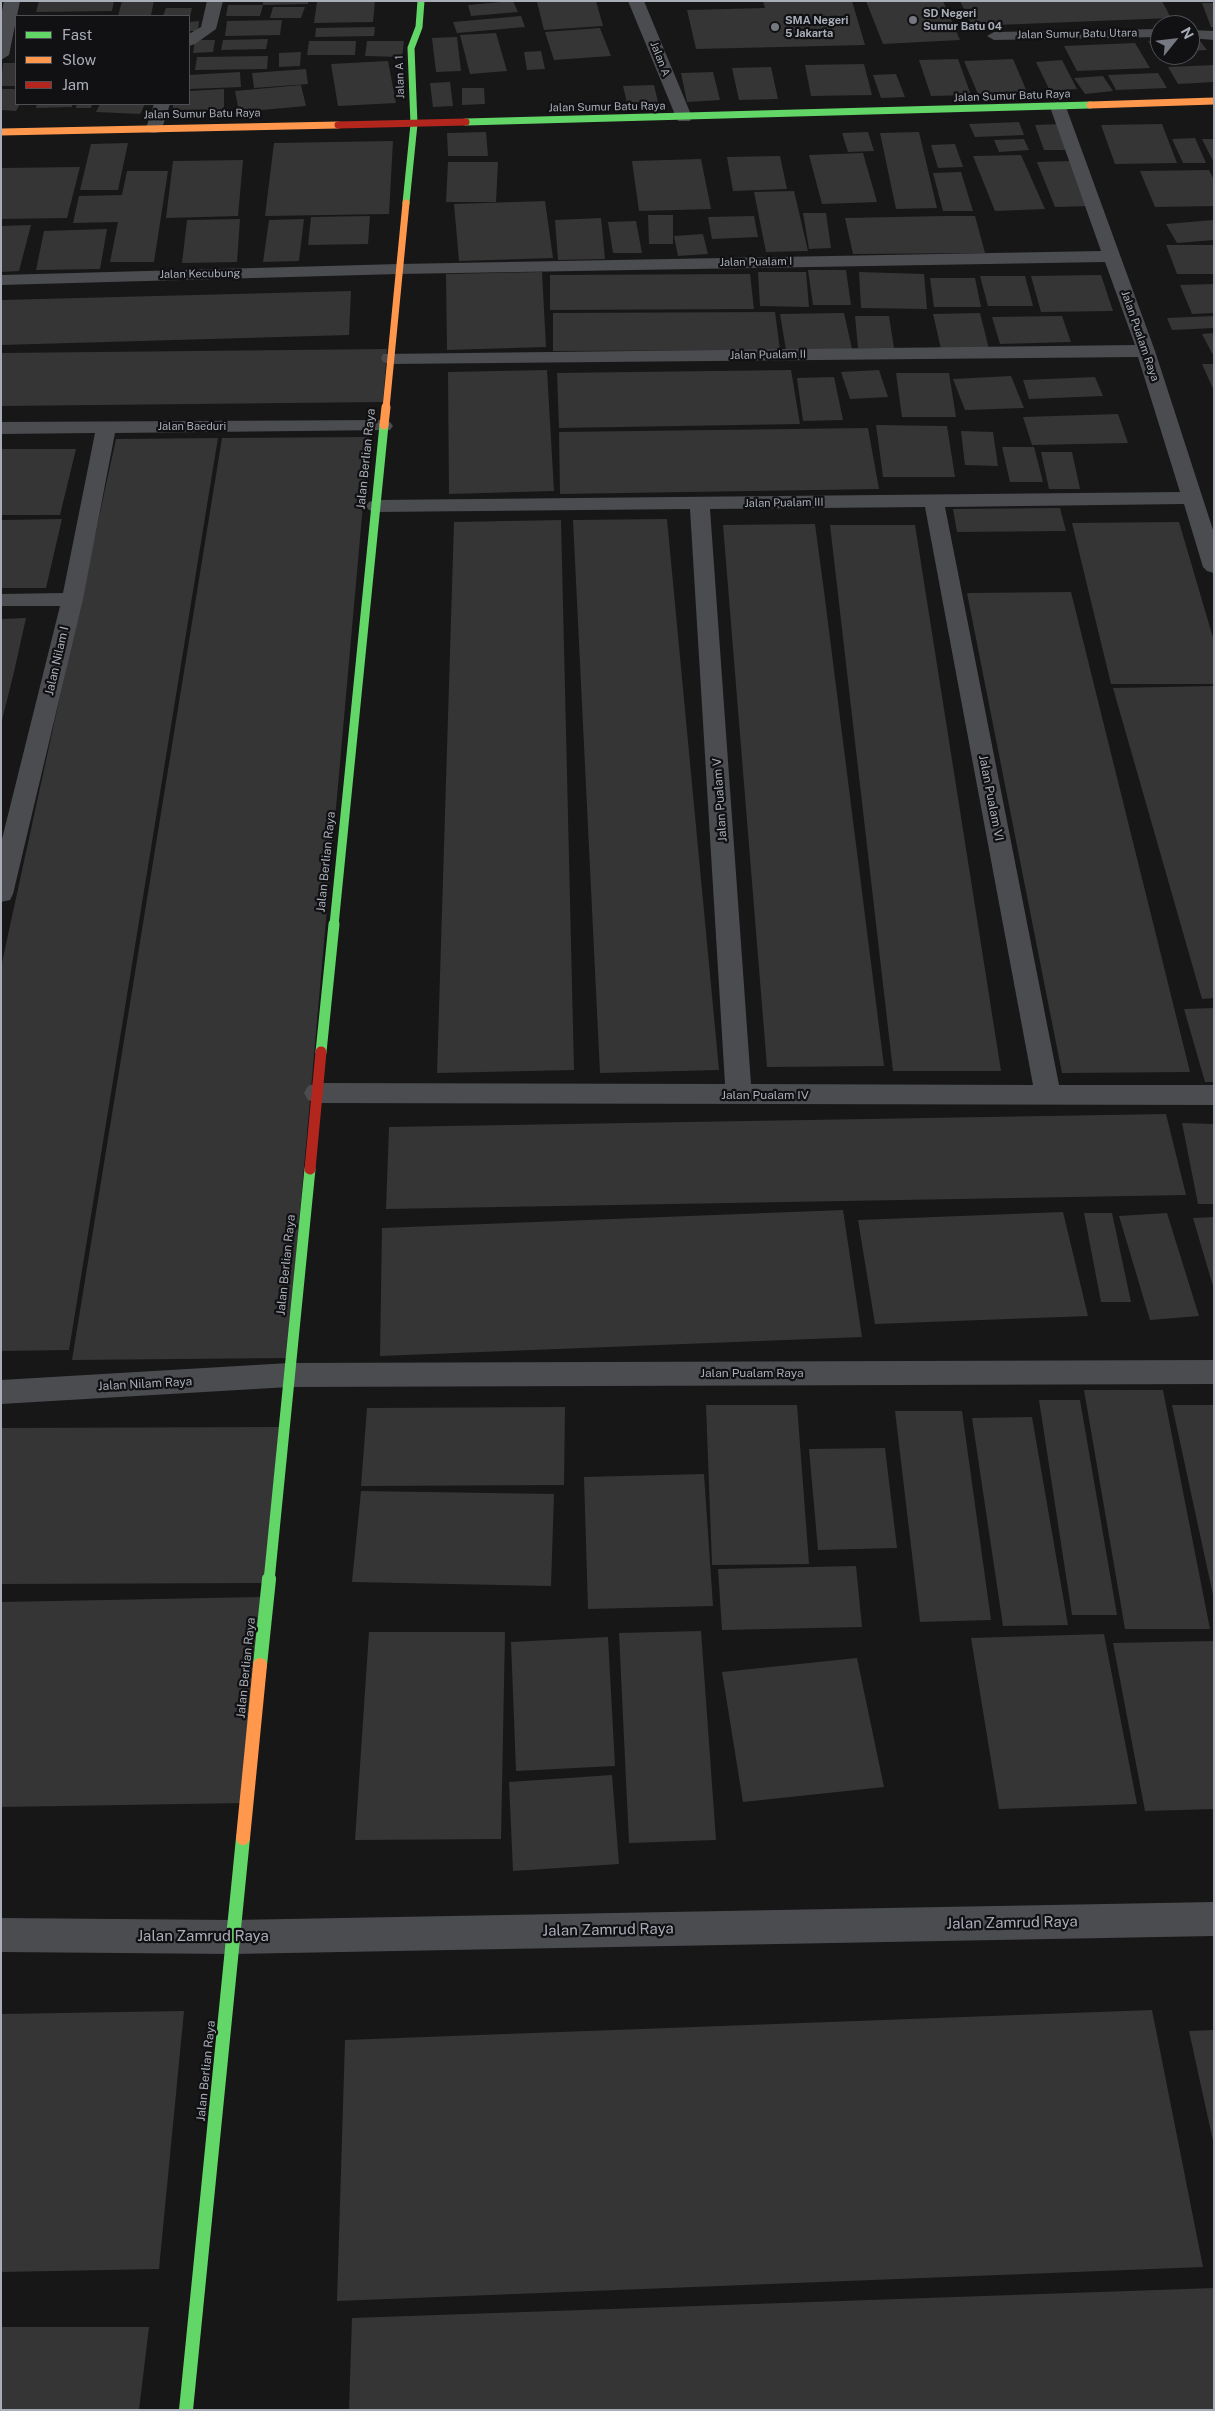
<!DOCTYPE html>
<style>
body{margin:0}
#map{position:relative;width:1215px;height:2411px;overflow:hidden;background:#171717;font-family:"Public Sans",sans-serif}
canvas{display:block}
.frame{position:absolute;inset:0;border:2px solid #a8adb8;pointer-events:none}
.legend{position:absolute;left:15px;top:15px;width:175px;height:90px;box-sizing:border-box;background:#111113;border:1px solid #4d4f55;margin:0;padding:6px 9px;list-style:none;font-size:15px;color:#a8adb8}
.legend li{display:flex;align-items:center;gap:10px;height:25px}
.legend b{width:25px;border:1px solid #4d4f55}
.north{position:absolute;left:1150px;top:15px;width:50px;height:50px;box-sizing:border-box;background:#111113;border:1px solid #4d4f55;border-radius:50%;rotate:61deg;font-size:14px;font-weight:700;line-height:20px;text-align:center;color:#a8adb8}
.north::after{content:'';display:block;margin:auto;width:18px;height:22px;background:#757880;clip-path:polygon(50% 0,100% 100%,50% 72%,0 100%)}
</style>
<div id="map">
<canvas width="1215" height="2411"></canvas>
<div class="frame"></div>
<ul class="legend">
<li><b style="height:6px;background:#63d668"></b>Fast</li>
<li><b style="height:6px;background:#ff974d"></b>Slow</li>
<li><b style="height:6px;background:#b3261e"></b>Jam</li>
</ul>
<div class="north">N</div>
</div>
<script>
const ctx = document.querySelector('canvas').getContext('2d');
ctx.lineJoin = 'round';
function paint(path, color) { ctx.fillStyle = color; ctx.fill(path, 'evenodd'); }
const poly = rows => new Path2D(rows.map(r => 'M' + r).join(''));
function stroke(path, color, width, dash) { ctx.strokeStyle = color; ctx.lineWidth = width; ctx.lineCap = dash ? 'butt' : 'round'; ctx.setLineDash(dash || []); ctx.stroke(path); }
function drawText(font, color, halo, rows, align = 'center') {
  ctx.font = font + ' "Public Sans",sans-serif'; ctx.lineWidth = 4.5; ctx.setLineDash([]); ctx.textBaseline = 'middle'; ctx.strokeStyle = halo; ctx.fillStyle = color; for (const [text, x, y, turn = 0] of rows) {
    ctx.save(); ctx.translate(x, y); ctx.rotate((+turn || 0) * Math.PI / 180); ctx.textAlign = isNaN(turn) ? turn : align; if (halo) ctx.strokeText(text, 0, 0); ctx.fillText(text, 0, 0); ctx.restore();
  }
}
paint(poly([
 [39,1,114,1,112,11,36,12],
 [122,1,154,1,151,15,118,16],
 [263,1,308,1,308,4,263,5],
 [375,1,373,22,314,23,317,2],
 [513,1,518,12,471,16,468,5],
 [596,1,603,26,544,30,537,2],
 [763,1,852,1,865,45,696,49,687,10,765,8],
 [866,1,943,1,960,40,883,44],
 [960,1,1162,1,1171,18,972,26],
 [1202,3,1214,3,1214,27,1211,27],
 [228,5,263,5,260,16,226,16],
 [273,7,305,7,301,18,270,18],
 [166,8,192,8,190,16,163,16],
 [521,16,525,27,457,33,453,22],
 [282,20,280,35,225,36,227,21],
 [199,21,198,31,189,31,189,22],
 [375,27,374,36,315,37,316,28],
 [600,28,611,56,554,60,545,32],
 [496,33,507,71,470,74,460,35],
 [457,37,461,71,436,72,432,38],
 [1190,37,1197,37,1207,50,1190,51],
 [268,39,266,49,221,50,223,40],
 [195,40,215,40,213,52,193,53],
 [1160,40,1160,54,1157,54,1148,41],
 [309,41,356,41,355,55,307,55],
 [367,41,404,41,402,57,365,56],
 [1135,43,1150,68,1077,71,1064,46],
 [541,51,545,69,527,70,524,52],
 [301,52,300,66,279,67,279,53],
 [268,56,267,69,195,70,197,57],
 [958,59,971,95,931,96,919,60],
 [1013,59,1027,92,978,94,964,61],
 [1062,60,1077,89,1050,91,1036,62],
 [388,61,396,103,338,106,331,64],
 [3,63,16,63,16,86,1,86],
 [864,64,872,95,811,96,805,65],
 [1214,65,1214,82,1178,84,1168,67],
 [771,67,778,99,739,100,732,68],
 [306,69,308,84,254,88,252,73],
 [240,72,241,87,189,89,189,75],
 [713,72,720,100,687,102,681,73],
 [1158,73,1167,88,1116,90,1108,75],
 [896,74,905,97,881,98,873,75],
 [1103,76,1113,91,1085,94,1074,78],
 [450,82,453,106,433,107,430,83],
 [301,85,306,106,239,112,235,91],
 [654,85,658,102,627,103,623,86],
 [462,88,484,88,485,104,462,105],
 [1,89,16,89,16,104,20,104,16,111,1,110],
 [224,89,224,112,173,114,173,104,189,104,189,91],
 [37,104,72,104,72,107,36,108],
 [77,104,92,104,91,108,76,108],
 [100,104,145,104,140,114,96,112],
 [1019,122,1024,135,975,137,969,124],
 [1060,124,1070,150,1044,150,1035,125],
 [1162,124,1177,163,1115,164,1101,125],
 [486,132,488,156,448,156,447,133],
 [868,132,874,151,848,152,842,133],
 [919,132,937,208,896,209,880,133],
 [1195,138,1206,163,1183,163,1172,139],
 [1024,139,1029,150,999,152,994,140],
 [1202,139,1214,139,1214,163],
 [393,141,389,214,265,216,274,143],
 [128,143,118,190,80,190,91,144],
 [955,144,963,167,938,168,931,145],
 [863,153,877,202,822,204,809,155],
 [1021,155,1045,209,995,211,973,156],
 [780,156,787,189,733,191,727,157],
 [701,159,711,209,639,211,632,161],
 [243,160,238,216,166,218,173,161],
 [1070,161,1089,206,1055,207,1037,162],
 [448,162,498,162,496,202,446,202],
 [80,167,67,218,1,219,1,168],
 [1209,170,1214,180,1214,206,1155,207,1140,171],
 [127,171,168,171,154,262,110,262,118,222,73,223,79,196,122,195],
 [961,172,973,211,943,211,933,173],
 [794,191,808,251,766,252,754,192],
 [545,201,553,258,459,261,454,204],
 [803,213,826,213,831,248,809,249],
 [648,215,673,215,673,244,649,244],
 [370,216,368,244,308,245,311,217],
 [754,216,758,237,712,239,708,217],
 [945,216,975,216,985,253,853,254,845,218],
 [601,218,605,259,558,260,555,220],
 [240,219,237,262,182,263,187,220],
 [304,219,299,261,263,262,269,220],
 [1214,220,1214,240,1177,243,1166,224],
 [636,221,642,253,613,253,608,222],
 [31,225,19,271,1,272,1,226],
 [107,229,100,269,36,270,44,231],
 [703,234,708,254,678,256,674,236],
 [1166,245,1214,245,1214,274,1177,274],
 [808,270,846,270,851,305,813,305],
 [542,272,546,347,447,350,446,274],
 [758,272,806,272,809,307,760,306],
 [859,272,924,274,927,309,861,308],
 [750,274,754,309,550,310,550,275],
 [1101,275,1113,311,1041,312,1031,276],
 [980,276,1025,276,1033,306,988,306],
 [930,278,975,278,981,307,934,307],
 [1214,284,1214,313,1192,314,1180,285],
 [351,291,349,335,1,345,1,300],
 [775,312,780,350,553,351,553,313],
 [844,313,852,349,786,350,780,314],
 [980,313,989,349,941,349,933,314],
 [855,316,889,316,894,348,858,348],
 [1062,316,1071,342,1000,344,992,317],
 [1214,316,1214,328,1172,330,1167,318],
 [1214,333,1214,357,1202,334],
 [387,349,383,402,1,406,1,353],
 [1202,364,1214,364,1214,391],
 [547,370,554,491,449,494,448,372],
 [791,370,800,424,559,428,557,373],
 [879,370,888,397,850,399,841,372],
 [896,373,949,373,956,417,902,417],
 [1011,376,1024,408,965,410,953,379],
 [834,377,843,420,803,421,797,378],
 [1095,377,1103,396,1029,399,1023,380],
 [1118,414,1128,443,1032,445,1023,417],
 [876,425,947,426,955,477,883,477],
 [868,428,879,489,560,494,559,432],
 [961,431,993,432,998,466,965,465],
 [369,437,287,1358,72,1360,222,438],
 [218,438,69,1350,1,1351,1,967,116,439],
 [1002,447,1034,447,1043,482,1010,482],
 [1,449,76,449,60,515,1,515],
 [1041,452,1072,452,1080,489,1049,489],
 [1060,508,1066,531,957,532,953,509],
 [62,519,46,588,1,588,1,520],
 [667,519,719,1070,600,1073,573,520],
 [561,520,574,1070,437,1073,454,522],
 [1179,522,1214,641,1214,684,1111,684,1072,523],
 [815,524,824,591,884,1066,767,1067,723,525],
 [830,525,915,525,1001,1071,893,1071],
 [1071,592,1159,947,1190,1072,1062,1073,967,593],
 [26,618,14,672,1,724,1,619],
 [1214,686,1214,998,1202,999,1113,688],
 [1214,1008,1214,1082,1205,1082,1184,1009],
 [1166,1114,1186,1195,386,1209,389,1127],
 [1182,1123,1214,1124,1214,1204,1198,1204],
 [843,1210,862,1337,380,1356,382,1228],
 [1063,1212,1088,1316,875,1324,858,1220],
 [1084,1213,1112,1213,1131,1302,1101,1302],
 [1167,1213,1199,1316,1150,1320,1119,1216],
 [1214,1217,1214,1286,1213,1286,1193,1218],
 [1084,1390,1163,1390,1210,1629,1125,1629],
 [1039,1400,1080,1400,1117,1615,1072,1615],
 [706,1405,797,1405,809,1564,712,1565],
 [1172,1405,1214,1405,1214,1595,1213,1595],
 [565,1407,564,1485,361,1486,367,1408],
 [895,1411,962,1411,991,1620,920,1622],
 [1032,1417,1068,1625,1003,1626,972,1418],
 [279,1427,264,1583,1,1584,1,1428],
 [885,1448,897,1548,818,1550,809,1449],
 [704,1474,713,1606,588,1609,584,1477],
 [361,1491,554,1494,551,1586,352,1582],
 [856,1566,862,1627,722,1630,718,1569],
 [261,1597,245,1803,1,1807,1,1602],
 [701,1631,716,1840,629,1843,619,1633],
 [369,1632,505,1632,501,1839,355,1840],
 [1104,1634,1137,1804,999,1809,971,1638],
 [608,1637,615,1766,516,1771,511,1642],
 [1214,1641,1214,1809,1145,1811,1113,1643],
 [857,1658,884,1787,743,1802,722,1672],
 [612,1775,619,1864,513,1871,509,1782],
 [1152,2010,1203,2267,337,2301,345,2040],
 [184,2011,159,2269,1,2272,1,2014],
 [1214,2030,1214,2141,1213,2141,1189,2031],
 [1214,2288,1214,2410,349,2410,352,2318],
 [1,2327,149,2327,139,2410,1,2410]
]), '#353536');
paint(poly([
 [1160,29,1160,37,994,40,987,36,994,32,1160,29],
 [1190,30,1214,31,1214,40,1190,38,1190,30]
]), '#4b4c50');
paint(poly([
 [4,1,20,1,9,55,1,60,1,16,4,1],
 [207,1,223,1,216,29,195,44,189,46,189,34,201,27,207,1],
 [628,1,644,1,692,117,690,121,678,121,676,117,628,1],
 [1058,102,1064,104,1066,107,1155,351,1214,533,1214,573,1207,571,1203,567,1184,504,945,507,1059,1085,1214,1085,1214,1105,317,1103,308,1100,304,1093,308,1086,317,1083,725,1084,690,509,376,512,369,510,366,506,369,502,376,500,1180,492,1138,357,390,364,383,362,381,358,383,354,1135,345,1105,262,399,274,1,285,1,275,399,264,1101,251,1050,107,1052,104,1058,102],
 [925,507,1033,1085,751,1084,710,509,925,507],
 [154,104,170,104,162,128,160,132,154,133,148,132,146,128,154,104],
 [383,420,390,422,393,426,390,430,115,433,83,599,13,894,10,900,1,902,1,843,60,606,1,606,1,594,63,593,95,433,1,434,1,422,383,420],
 [1214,1360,1214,1384,289,1387,1,1404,1,1380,289,1363,1214,1360],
 [1214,1902,1214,1936,233,1954,1,1952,1,1918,233,1920,1214,1902]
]), '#4b4c50');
stroke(poly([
 [466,122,1090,105],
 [406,203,414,124,411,48,419,27,421,1]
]), '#63d668', 7);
stroke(poly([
 [334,925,384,425]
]), '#63d668', 9);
stroke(poly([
 [321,1052,334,924],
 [269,1581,310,1169]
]), '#63d668', 11);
stroke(poly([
 [260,1665,269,1579],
 [186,2410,243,1838]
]), '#63d668', 14);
stroke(poly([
 [1090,105,1214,101],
 [1,132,338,125],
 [386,408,406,203]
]), '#ff974d', 7);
stroke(poly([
 [384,425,386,407]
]), '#ff974d', 9);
stroke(poly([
 [243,1838,260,1665]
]), '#ff974d', 14);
stroke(poly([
 [338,125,466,122]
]), '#b3261e', 7);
stroke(poly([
 [310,1169,321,1052]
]), '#b3261e', 11);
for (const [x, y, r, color] of [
 [913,20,5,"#757880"],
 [775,27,5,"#757880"]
]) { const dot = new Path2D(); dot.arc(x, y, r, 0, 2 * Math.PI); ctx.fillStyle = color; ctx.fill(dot); stroke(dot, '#111113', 2); }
drawText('bold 11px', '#a8adb8', '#111113', [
 ["SD Negeri",923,14],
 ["Sumur Batu 04",923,27],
 ["SMA Negeri",785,21],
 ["5 Jakarta",785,34]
], 'left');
drawText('11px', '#a8adb8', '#111113', [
 ["Jalan Sumur Batu Utara",1077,34,-1],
 ["Jalan A",660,59,69],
 ["Jalan A 1",400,77,-92],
 ["Jalan Sumur Batu Raya",1012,96,-2],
 ["Jalan Sumur Batu Raya",607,107,-1],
 ["Jalan Sumur Batu Raya",202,114,-1],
 ["Jalan Pualam I",756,262,-1],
 ["Jalan Kecubung",200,274,-1],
 ["Jalan Pualam Raya",1140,336,71],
 ["Jalan Pualam II",768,355,-1],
 ["Jalan Baeduri",192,427],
 ["Jalan Pualam III",784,503,-1]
]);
drawText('12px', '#a8adb8', '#111113', [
 ["Jalan Berlian Raya",366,459,-84],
 ["Jalan Nilam I",57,661,-77],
 ["Jalan Pualam VI",991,798,79],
 ["Jalan Pualam V",720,800,-94],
 ["Jalan Berlian Raya",326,862,-84],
 ["Jalan Pualam IV",765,1095],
 ["Jalan Berlian Raya",286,1265,-84],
 ["Jalan Pualam Raya",752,1373],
 ["Jalan Nilam Raya",145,1384,-3],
 ["Jalan Berlian Raya",246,1668,-84],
 ["Jalan Berlian Raya",206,2071,-84]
]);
drawText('15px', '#a8adb8', '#111113', [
 ["Jalan Zamrud Raya",1012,1923,-1],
 ["Jalan Zamrud Raya",608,1930,-1],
 ["Jalan Zamrud Raya",203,1936]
]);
</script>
